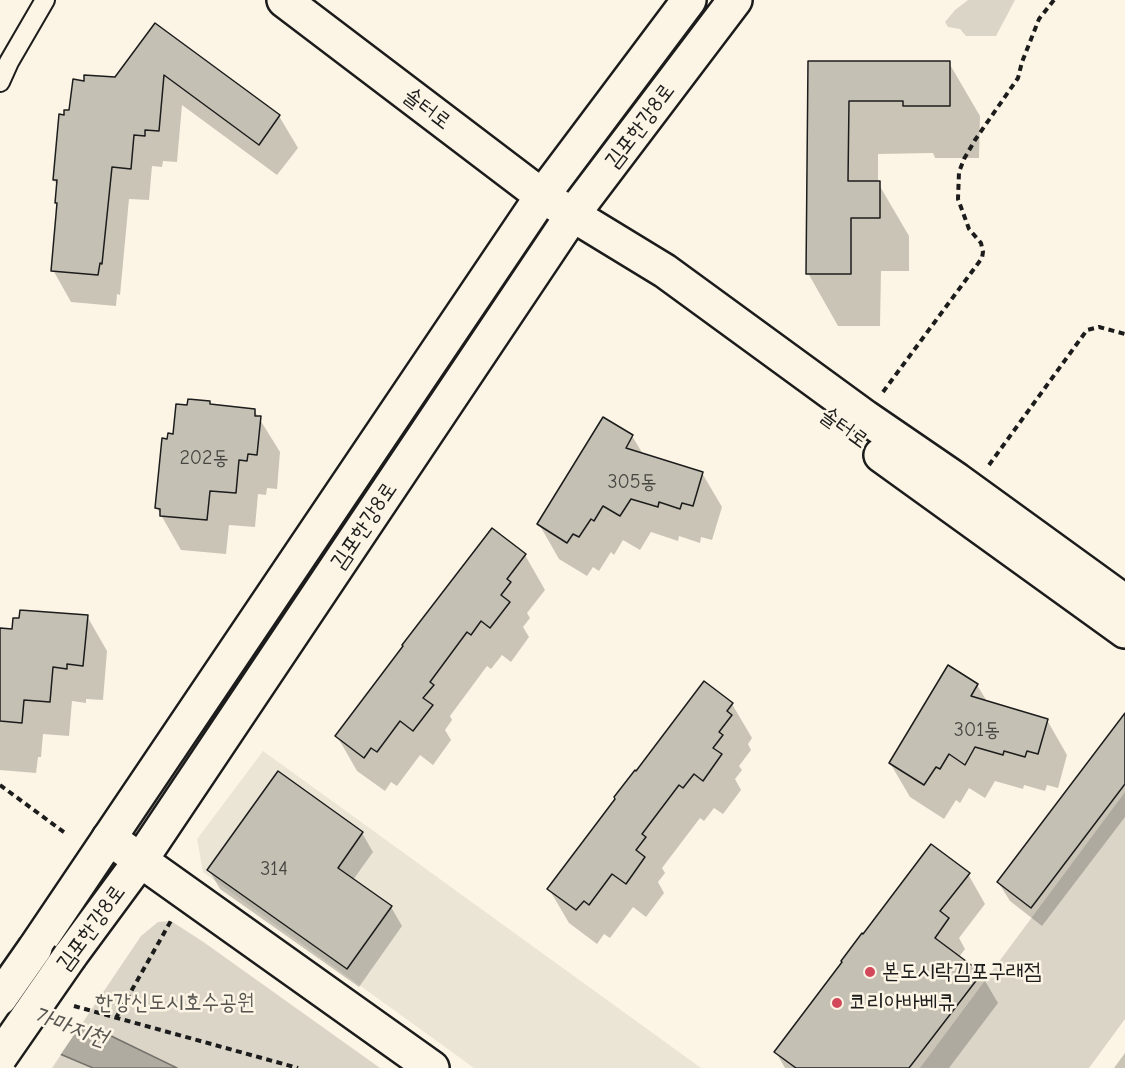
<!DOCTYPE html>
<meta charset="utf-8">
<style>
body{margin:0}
canvas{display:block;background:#fcf5e5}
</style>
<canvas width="1125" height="1068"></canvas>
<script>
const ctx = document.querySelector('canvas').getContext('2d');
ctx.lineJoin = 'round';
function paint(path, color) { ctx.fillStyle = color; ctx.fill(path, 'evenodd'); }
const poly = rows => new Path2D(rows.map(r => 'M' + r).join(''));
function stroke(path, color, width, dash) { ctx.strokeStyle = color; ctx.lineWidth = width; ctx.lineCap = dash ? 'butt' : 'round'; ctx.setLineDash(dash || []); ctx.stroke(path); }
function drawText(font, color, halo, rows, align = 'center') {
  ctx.font = font + ' "Comic Neue","Poor Story",sans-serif'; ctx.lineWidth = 5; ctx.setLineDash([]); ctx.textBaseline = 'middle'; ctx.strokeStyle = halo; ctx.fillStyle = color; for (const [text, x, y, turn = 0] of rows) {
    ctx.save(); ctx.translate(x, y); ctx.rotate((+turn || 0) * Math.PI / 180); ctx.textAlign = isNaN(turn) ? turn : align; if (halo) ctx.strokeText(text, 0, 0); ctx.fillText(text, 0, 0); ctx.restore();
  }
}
paint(poly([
 [263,751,701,1068,474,1068,203,872,197,839]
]), '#ebe5d6');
paint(poly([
 [968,0,1015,0,996,36,966,36,960,29,948,27,945,22,955,10],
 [1125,792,1125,1019,1089,1068,920,1068],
 [171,921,202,941,380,1068,52,1068,141,936,158,922]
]), '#dbd5c8');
const water = poly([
 [41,1014,105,1033,177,1068,93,1068,41,1046,41,1014]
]);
paint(water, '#b0aba1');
stroke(water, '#75726c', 1.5);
paint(poly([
 [0,1002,42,1011,82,1023,59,1057,40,1048,0,1038]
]), '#fcf5e5');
paint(poly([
 [156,25,279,116,298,148,277,175,182,105,177,162,163,161,162,167,152,166,149,200,129,199,120,295,117,294,116,306,71,302,53,270,58,187,54,180,65,116,71,112,86,82,115,79],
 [810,62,949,63,980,116,979,158,935,158,933,153,878,154,878,183,909,236,909,271,881,271,880,326,838,326,808,273],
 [209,402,212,406,254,410,280,452,277,489,267,488,266,495,258,494,255,527,229,525,226,554,181,550,157,508,168,441,174,435,188,407],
 [632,436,643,454,702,473,722,507,712,540,701,537,700,543,679,536,678,541,651,532,640,550,623,540,614,555,611,552,599,571,593,567,587,576,559,559,539,524],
 [525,555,545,590,527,613,530,618,523,627,529,637,511,662,502,655,491,669,487,666,450,716,452,720,445,730,451,740,433,765,420,755,397,786,391,782,385,791,357,771,337,736],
 [87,616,107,651,103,700,86,699,86,703,72,701,69,736,43,734,41,757,38,757,36,773,0,770,0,629,14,630],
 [977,685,988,703,1047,720,1067,755,1058,788,1047,785,1045,791,1024,785,1023,789,995,781,985,798,969,788,960,803,956,800,944,819,910,797,890,763],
 [732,704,752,738,748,744,751,750,739,766,742,770,735,779,741,790,723,814,714,808,704,821,700,818,662,868,665,873,658,882,664,893,646,917,633,907,610,938,604,934,597,944,569,923,549,889],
 [1125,716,1125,817,1042,926,1010,901,998,882],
 [362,833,373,852,353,880,391,907,402,926,359,987,220,889,209,870],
 [968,874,985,904,959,938,965,949,959,957,981,974,998,1003,949,1068,785,1068,776,1052],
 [1125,1053,1125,1068,1114,1068]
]), '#0003');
const building = poly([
 [155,23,280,115,259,145,164,75,159,131,145,130,145,136,134,135,131,169,112,167,102,264,100,263,98,275,51,271,57,203,55,203,57,180,53,180,59,114,64,115,64,110,69,110,73,79,84,81,84,75,115,77,155,23],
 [808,61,950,61,950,106,903,106,903,101,849,101,848,181,880,181,880,218,851,218,851,274,806,274,808,61],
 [188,399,210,401,210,404,255,409,255,416,261,416,257,455,248,454,247,461,239,460,236,493,210,491,207,520,160,516,160,509,155,508,162,438,167,439,168,433,173,434,176,404,187,405,188,399],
 [603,417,633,435,626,448,703,472,693,506,682,503,680,509,659,502,658,507,631,499,620,516,603,506,594,521,591,519,579,537,573,534,567,543,537,524,603,417],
 [492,528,526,554,507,579,511,582,501,595,510,602,490,628,481,621,471,635,467,632,430,682,434,685,423,698,433,705,413,731,400,721,377,752,371,748,364,758,335,736,403,646,402,645,492,528],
 [20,610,88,615,83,666,67,664,67,669,53,667,50,702,24,700,22,723,0,721,0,628,12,629,13,618,19,618,20,610],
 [948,665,978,684,971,696,1048,719,1038,754,1027,751,1025,757,1004,751,1003,755,975,747,965,765,949,754,940,769,936,767,924,785,889,763,948,665],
 [704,681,733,703,727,711,732,715,719,732,723,735,713,748,722,754,703,781,694,774,683,788,679,785,642,834,646,837,636,850,645,857,626,884,612,874,589,905,584,901,576,910,547,889,615,799,614,797,635,770,636,771,704,681],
 [1125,713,1125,784,1031,908,997,882,1125,713],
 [278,771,363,832,338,868,392,906,347,969,207,870,278,771],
 [931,844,970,873,940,911,949,918,935,938,982,973,909,1068,796,1068,774,1052,842,962,841,961,862,933,863,934,931,844]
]);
paint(building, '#c4c0b3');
stroke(building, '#1c1c1c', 1.5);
const lane = poly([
 [0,82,9,62,45,0]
]);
const street = poly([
 [109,838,432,1068]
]);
const secondary = poly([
 [284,0,542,196,665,271,865,417,957,480,1125,602],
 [881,455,1125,631],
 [35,948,542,196,689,0],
 [70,956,140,861,573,214,735,0]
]);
stroke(lane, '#1c1c1c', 22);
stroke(street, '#1c1c1c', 38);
stroke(secondary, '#1c1c1c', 38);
stroke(poly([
 [883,392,982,258,983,252,981,243,969,229,958,199,959,172,964,159,975,140,1018,78,1022,62,1039,19,1054,0],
 [989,465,1087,330,1099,327,1125,334],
 [0,785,65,833],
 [74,1006,298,1068],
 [116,1018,172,919]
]), '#1c1c1c', 4, [6, 4.5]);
stroke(lane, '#fcf5e5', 18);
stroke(street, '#fcf5e5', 33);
stroke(secondary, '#fcf5e5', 33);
const secondaryBridge = poly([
 [0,998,35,948],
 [0,1057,70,956]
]);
stroke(secondaryBridge, '#1c1c1c', 38, []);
stroke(secondaryBridge, '#fcf5e5', 33);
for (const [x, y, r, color] of [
 [870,972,6,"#d1495b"],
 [837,1003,6,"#d1495b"]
]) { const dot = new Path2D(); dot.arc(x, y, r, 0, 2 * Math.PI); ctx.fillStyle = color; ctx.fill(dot); stroke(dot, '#fcf5e5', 2); }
drawText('20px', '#464542', null, [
 ["202동",204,458],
 ["305동",632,482],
 ["301동",977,730],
 ["314",274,869]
]);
drawText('22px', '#1c1c1c', '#fcf5e5', [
 ["솔터로",427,109,37],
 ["김포한강8로",640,126,-53],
 ["솔터로",844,428,36],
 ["김포한강8로",364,526,-56],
 ["김포한강8로",91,928,-54]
]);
drawText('22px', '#1c1c1c', '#fcf5e5', [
 ["본도시락김포구래점",882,972],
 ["코리아바베큐",849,1003]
], 'left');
drawText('22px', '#555450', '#fcf5e5', [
 ["한강신도시호수공원",175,1003]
]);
drawText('italic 24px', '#575551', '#fcf5e5', [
 ["가마지천",70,1027,19]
]);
</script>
